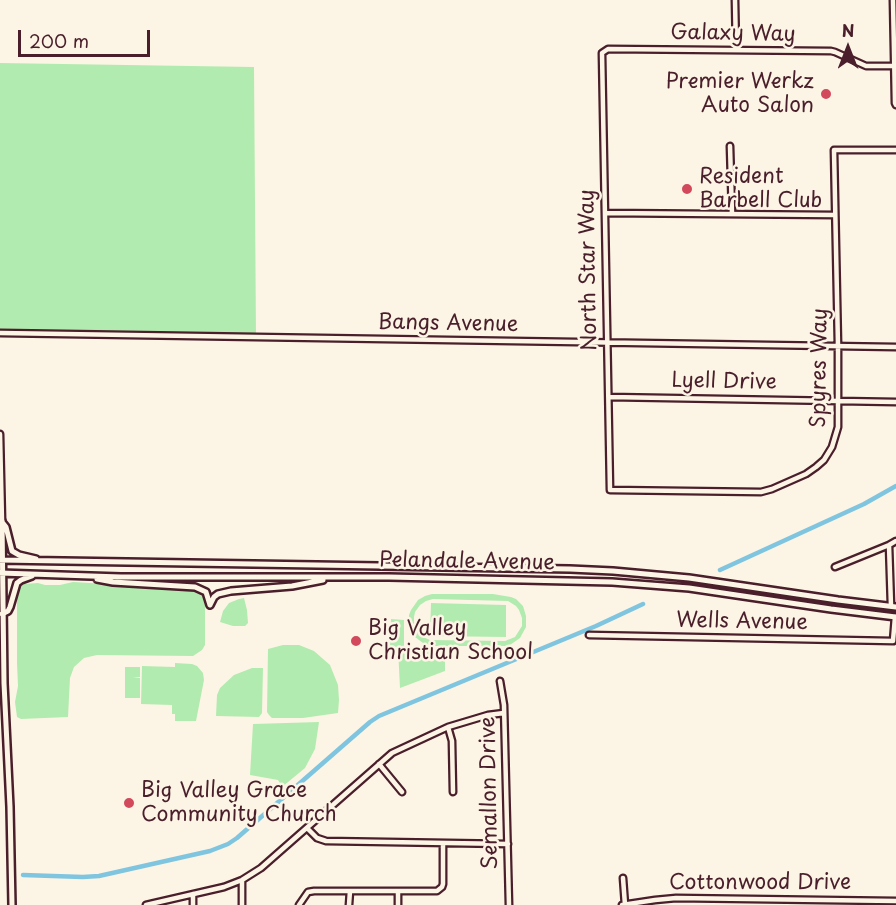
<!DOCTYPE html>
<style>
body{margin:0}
#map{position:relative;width:896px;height:905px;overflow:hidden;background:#fcf5e5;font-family:"Playpen Sans",sans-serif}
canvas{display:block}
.north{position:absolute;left:818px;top:18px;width:60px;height:60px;-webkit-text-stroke:4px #fcf5e5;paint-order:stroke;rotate:0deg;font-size:16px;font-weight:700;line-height:24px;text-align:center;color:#4a1f2b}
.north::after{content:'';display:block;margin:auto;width:21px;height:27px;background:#4a1f2b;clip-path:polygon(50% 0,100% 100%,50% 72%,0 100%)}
.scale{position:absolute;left:18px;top:30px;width:132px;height:27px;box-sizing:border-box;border:3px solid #4a1f2b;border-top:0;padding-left:8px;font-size:18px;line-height:21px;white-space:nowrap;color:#4a1f2b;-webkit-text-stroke:4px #fcf5e5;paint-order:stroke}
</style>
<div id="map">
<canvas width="896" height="905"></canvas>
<div class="north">N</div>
<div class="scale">200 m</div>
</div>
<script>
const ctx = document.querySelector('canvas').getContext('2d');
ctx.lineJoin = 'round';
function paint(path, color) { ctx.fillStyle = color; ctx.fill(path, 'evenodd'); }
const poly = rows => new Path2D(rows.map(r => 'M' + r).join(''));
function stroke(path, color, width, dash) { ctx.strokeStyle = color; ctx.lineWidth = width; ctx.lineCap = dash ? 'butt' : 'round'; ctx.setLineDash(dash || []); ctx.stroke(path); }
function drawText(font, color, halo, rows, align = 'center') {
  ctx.font = font + ' "Playpen Sans",sans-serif'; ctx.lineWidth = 5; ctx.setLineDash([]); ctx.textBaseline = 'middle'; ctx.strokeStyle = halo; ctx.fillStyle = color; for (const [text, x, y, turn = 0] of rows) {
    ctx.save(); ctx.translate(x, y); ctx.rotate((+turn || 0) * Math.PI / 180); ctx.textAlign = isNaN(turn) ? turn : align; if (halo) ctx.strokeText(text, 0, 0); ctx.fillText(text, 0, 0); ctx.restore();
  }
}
paint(poly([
 [0,63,254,67,256,337,0,335],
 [73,582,193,589,202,594,205,604,205,645,202,650,193,656,97,655,84,658,74,667,70,678,68,717,21,719,17,717,15,702,18,686,17,664,17,592,22,584,38,583,45,585,60,585],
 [432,594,493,594,511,597,516,599,523,606,526,616,526,627,520,638,510,645,505,646,434,646,423,643,415,637,413,632,409,621,409,615,411,610,418,600,425,596],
 [433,599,508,601,516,606,519,610,522,618,522,626,515,637,505,641,430,640,423,637,417,631,414,622,414,617,415,612,420,605,426,601],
 [244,598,247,610,248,623,245,626,233,626,220,622,223,611,229,603,239,599],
 [431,603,506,605,506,637,430,636],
 [391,619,404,620,404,647,390,647],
 [283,645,299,645,314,651,330,665,338,685,339,700,338,713,303,718,272,718,269,715,267,712,268,649],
 [398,648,434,650,437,658,445,659,445,671,400,688],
 [175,663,192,664,197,666,203,673,204,680,196,721,175,721,175,714,172,714,172,705,141,704,142,666,175,667],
 [125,667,140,667,140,677,133,677,140,678,140,698,125,698],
 [252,668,263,668,262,713,259,717,216,716,217,695,220,688,234,675],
 [319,722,315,749,305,768,282,787,278,780,250,775,253,724]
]), '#b2ebaf');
stroke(poly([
 [720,570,864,504,896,486],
 [23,875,83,877,99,876,210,851,228,844,237,838,370,722,379,716,596,626,643,604]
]), '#7fc5e0', 4.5);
const minor = poly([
 [735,0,736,50],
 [893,0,895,103,896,105],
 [894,66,866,66,835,52,831,51,608,49,602,53,610,490,761,492,772,489,806,474,816,467,824,460,832,447,838,427,838,346,834,150,896,150],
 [730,146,732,214],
 [605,213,835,215],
 [0,333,896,347],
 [609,397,896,402],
 [0,434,2,521],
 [889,545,891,606],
 [835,567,889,545,896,541],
 [589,635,893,641,895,617],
 [500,681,504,705,509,905],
 [448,727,452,741,453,792],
 [379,764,402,792],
 [307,828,317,838,326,841,508,844],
 [623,878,625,905],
 [242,880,242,905],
 [193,894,193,905],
 [146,905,224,887,242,880,261,868,392,753,448,727,488,715,504,713],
 [299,905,308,892,314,891,437,891,442,887,443,884,443,843],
 [349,905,350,891],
 [398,905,398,891],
 [622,905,655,900,676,898,896,901]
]);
const major = poly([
 [2,521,4,683,10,807,12,905],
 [2,522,6,527,12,551,19,555,36,559],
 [0,560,570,569,613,571,689,578,838,600,896,607],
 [0,573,121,577,389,577,612,582,689,588,831,609,896,617],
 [97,579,113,582,195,587,206,592,210,605],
 [210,605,214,597,218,594,231,591,292,586,323,580],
 [2,614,8,611,10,607,17,583,21,580,32,576]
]);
stroke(minor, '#4a1f2b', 9);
stroke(major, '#4a1f2b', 10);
stroke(minor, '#fcf5e5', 4.5);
stroke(major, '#fcf5e5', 5);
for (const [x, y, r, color] of [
 [826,94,6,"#d1495b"],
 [687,189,6,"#d1495b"],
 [356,641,6,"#d1495b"],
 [129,803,6,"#d1495b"]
]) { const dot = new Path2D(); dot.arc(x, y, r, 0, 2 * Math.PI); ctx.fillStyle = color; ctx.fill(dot); stroke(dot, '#fcf5e5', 2); }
drawText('21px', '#4a1f2b', '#fcf5e5', [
 ["Galaxy Way",733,34,1],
 ["North Star Way",589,270,-91],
 ["Bangs Avenue",448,324,1],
 ["Spyres Way",820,368,-89],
 ["Lyell Drive",724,382,1],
 ["Pelandale Avenue",467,562,1],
 ["Wells Avenue",742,622,1],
 ["Semallon Drive",490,793,-91],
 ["Cottonwood Drive",760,883]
]);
drawText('21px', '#4a1f2b', '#fcf5e5', [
 ["Premier Werkz",814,82,"right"],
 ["Auto Salon",814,106,"right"],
 ["Resident",699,177],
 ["Barbell Club",699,201],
 ["Big Valley",368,629],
 ["Christian School",368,653],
 ["Big Valley Grace",141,791],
 ["Community Church",141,815]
], 'left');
</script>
